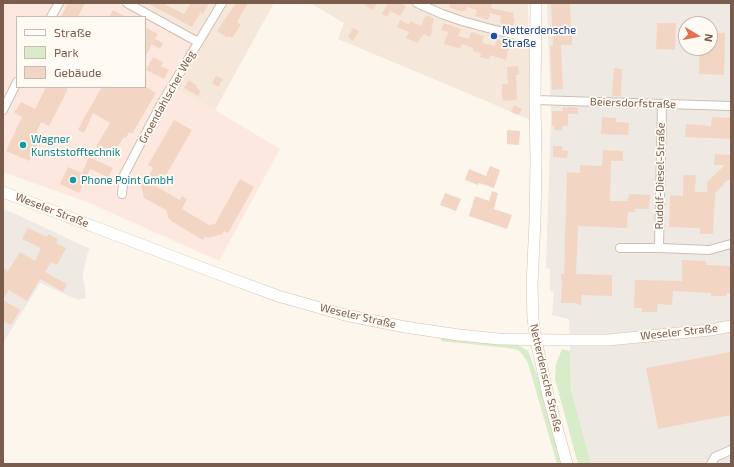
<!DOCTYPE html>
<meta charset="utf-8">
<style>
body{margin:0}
#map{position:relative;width:734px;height:467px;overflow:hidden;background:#fdf6ec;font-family:"Exo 2",sans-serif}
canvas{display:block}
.frame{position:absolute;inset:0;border:4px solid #7a5c4d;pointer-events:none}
.legend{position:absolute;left:16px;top:16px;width:130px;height:72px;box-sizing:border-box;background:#fffaf3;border:1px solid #cabbb1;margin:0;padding:5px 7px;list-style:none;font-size:12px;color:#7a5c4d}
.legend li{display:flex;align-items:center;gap:8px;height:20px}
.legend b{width:20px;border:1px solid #cabbb1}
.north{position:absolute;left:678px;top:16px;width:40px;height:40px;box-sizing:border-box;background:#fffaf3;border:1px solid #cabbb1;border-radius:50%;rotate:100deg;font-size:11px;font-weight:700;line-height:16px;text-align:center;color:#7a5c4d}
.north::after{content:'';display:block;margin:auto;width:14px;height:18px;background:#e76f51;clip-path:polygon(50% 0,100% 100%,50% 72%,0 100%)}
</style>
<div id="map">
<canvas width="734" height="467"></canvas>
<div class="frame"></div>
<ul class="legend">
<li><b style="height:5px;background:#fff"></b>Straße</li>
<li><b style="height:11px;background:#d8ecc9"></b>Park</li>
<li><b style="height:11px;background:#f3d5c3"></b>Gebäude</li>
</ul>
<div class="north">N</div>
</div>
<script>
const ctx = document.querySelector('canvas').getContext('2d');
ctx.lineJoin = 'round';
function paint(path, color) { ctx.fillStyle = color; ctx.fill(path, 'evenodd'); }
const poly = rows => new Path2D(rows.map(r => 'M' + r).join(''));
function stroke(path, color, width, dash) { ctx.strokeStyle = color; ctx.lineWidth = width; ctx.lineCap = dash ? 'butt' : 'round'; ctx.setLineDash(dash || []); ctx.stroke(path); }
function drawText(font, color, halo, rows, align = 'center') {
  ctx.font = font + ' "Exo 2",sans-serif'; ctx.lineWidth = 3.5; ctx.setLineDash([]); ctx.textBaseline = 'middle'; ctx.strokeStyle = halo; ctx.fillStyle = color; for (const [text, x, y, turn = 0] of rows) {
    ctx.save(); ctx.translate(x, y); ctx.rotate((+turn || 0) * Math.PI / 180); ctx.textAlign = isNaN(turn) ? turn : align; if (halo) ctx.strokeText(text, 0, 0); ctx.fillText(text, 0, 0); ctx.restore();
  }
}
paint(poly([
 [129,3,274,3,215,110,177,90,204,44],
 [310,3,528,3,531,120,338,39,344,23]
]), '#f5e8da');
paint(poly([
 [3,3,129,3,204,44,177,90,215,110,280,149,219,261,87,202,3,172],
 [17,17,145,17,145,87,17,87]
]), '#fde8e0');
paint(poly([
 [547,3,731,3,731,464,591,464,571,389,569,319,552,315,554,292,550,291,550,269,546,268,551,115],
 [686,24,710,24,710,48,686,48],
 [3,209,18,215,90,249,87,255,83,274,86,298,78,300,40,283,3,343]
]), '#efe9e4');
paint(poly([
 [442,337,516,345,520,346,528,351,530,356,540,383,563,464,557,464,528,363,522,354,518,350,508,348,441,341],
 [562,349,570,351,571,389,591,464,578,464,555,379,556,364]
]), '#d8ecc9');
paint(poly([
 [68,3,85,3,78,17,61,17],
 [147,3,167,3,166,5,184,14,191,3,209,3,203,14,201,12,192,27],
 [236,3,248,3,237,22,241,25,232,38,229,36,228,38,217,31],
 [361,3,377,3,373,10],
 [388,3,400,3,406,6,400,16,390,11,387,17,382,14],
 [451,3,492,3,491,8,514,13,513,18,515,19,513,26,500,23,501,16,490,13,488,20,475,16,477,10,467,7,465,11,463,10,462,12,449,7],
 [567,3,570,3,572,45,561,45,563,89,552,90,550,46,553,46,551,4],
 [113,10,126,17,109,17],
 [426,15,434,19,431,28,433,29,430,37,424,34,419,40,418,43,406,38,409,32,397,27,400,20,409,25,410,21,421,26],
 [444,23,461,29,458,36,469,39,471,32,484,36,482,43,495,46,497,39,510,42,506,60,490,55,489,59,480,57,481,53,473,51,473,48,462,44,460,48,458,48,444,44,448,32,441,30],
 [657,23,676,23,675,50,656,49],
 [145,27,158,34,155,39,163,43,160,49,152,44,145,58],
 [353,28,359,31,353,41,348,37],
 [710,33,725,33,724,75,699,74,699,48,710,48],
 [153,57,163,62,161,66,169,70,164,79,146,70],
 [518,66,519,75,516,75,517,100,503,101,501,89,502,89,502,84,508,84,507,67],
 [614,68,622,69,621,96,612,96],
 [216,76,223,79,218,87,212,83],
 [189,80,197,86,196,88,201,91,198,96,184,88],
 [46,87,64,87,68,89,49,126,41,122,35,136,43,140,40,146,37,144,29,161,6,151,22,117,14,113,21,102,35,109],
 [102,87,146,87,156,93,132,134,129,132,126,138,124,137,112,156,96,147,110,123,93,113,84,133,78,130,84,118],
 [514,105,522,109,519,115,511,112],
 [563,107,578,108,578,114,568,114,568,126,562,126,562,130,554,130,554,126,552,126,552,111,563,111],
 [602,117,616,118,616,122,629,123,628,135,601,134],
 [712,117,731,118,731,139,685,137,686,124,711,126],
 [174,120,192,130,166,175,165,174,157,187,180,200,182,196,187,199,182,209,209,225,215,224,240,179,254,187,228,233,224,231,222,234,208,238,205,236,203,240,171,221,170,219,169,219,166,210,144,198,140,180,143,182,145,180,146,180,153,168,148,165],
 [507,130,520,131,519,145,507,144],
 [553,146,562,146,562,150,568,151,567,158,553,157],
 [603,150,623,151,623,161,611,161,610,201,628,201,629,194,650,195,649,209,635,209,635,212,628,212,627,228,578,226,576,274,612,275,612,296,582,295,581,305,576,304,576,303,561,303,562,280,561,280,561,274,564,274,567,172,580,173,580,165,602,166],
 [715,154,731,155,731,180,728,180,723,184,723,187,721,187,715,193,713,234,700,234,700,228,669,227,670,195,683,196,683,175,696,175,695,192,707,192,707,182,725,165,714,165],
 [89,157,113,168,108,177,90,169,79,193,60,184,68,167,82,173],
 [490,166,500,170,494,188,479,183,478,185,465,180,469,169,486,176],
 [492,191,498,193,494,209,512,215,507,229,469,216,475,196,489,201],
 [445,193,461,199,456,211,440,205],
 [28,228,47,237,48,234,58,239,56,243,66,248,57,265,51,262,45,272,67,284,63,292,40,279,27,301,9,290,3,300,20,310,11,325,3,321,3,268,8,271,20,252,35,261,41,248,22,239],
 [682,260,706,261,706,265,731,266,731,294,727,293,726,296,711,296,711,293,673,291,672,305,658,304,657,312,642,312,642,308,634,308,635,280,682,281],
 [731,352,731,415,658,429,646,368]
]), '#f3d5c3');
const street = poly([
 [127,3,198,42],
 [417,3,442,14,462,21,495,30,535,39],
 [51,17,59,3],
 [535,100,731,106],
 [662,104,659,248,709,250,731,244],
 [3,110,17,82],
 [122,194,124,175,160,106,222,3],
 [620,248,659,248],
 [711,464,715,457,731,450]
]);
const secondary = poly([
 [536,3,535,100,536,163,535,220,532,285,533,319,536,340,548,395,567,464],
 [3,192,213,272,278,296,345,315,405,327,459,335,499,339,556,340,608,340,710,330,731,326]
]);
stroke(street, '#d1beb0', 10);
stroke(secondary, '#d6c0b0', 12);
stroke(street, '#fff', 8);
stroke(secondary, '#fff', 11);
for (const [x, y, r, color] of [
 [494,36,4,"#1a4fb4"],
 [23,145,4,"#0f9aa8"],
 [73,180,4,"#0f9aa8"]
]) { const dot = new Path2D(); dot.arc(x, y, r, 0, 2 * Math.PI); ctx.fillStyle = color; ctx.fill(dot); stroke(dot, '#fffaf3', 1.5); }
drawText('11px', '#164399', '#fffaf3', [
 ["Netterdensche",502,30],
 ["Straße",502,43]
], 'left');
drawText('11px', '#7a5c4d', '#fffaf3', [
 ["Groendahlscher Weg",167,97,-61],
 ["Beiersdorfstraße",633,103,2],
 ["Rudolf-Diesel-Straße",660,176,-89],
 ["Weseler Straße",52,210,21],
 ["Weseler Straße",358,316,13],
 ["Weseler Straße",679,332,-6],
 ["Netterdensche Straße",546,378,77]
]);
drawText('11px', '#0d838f', '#fffaf3', [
 ["Wagner",31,139],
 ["Kunststofftechnik",31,152],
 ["Phone Point GmbH",81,180]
], 'left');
</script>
